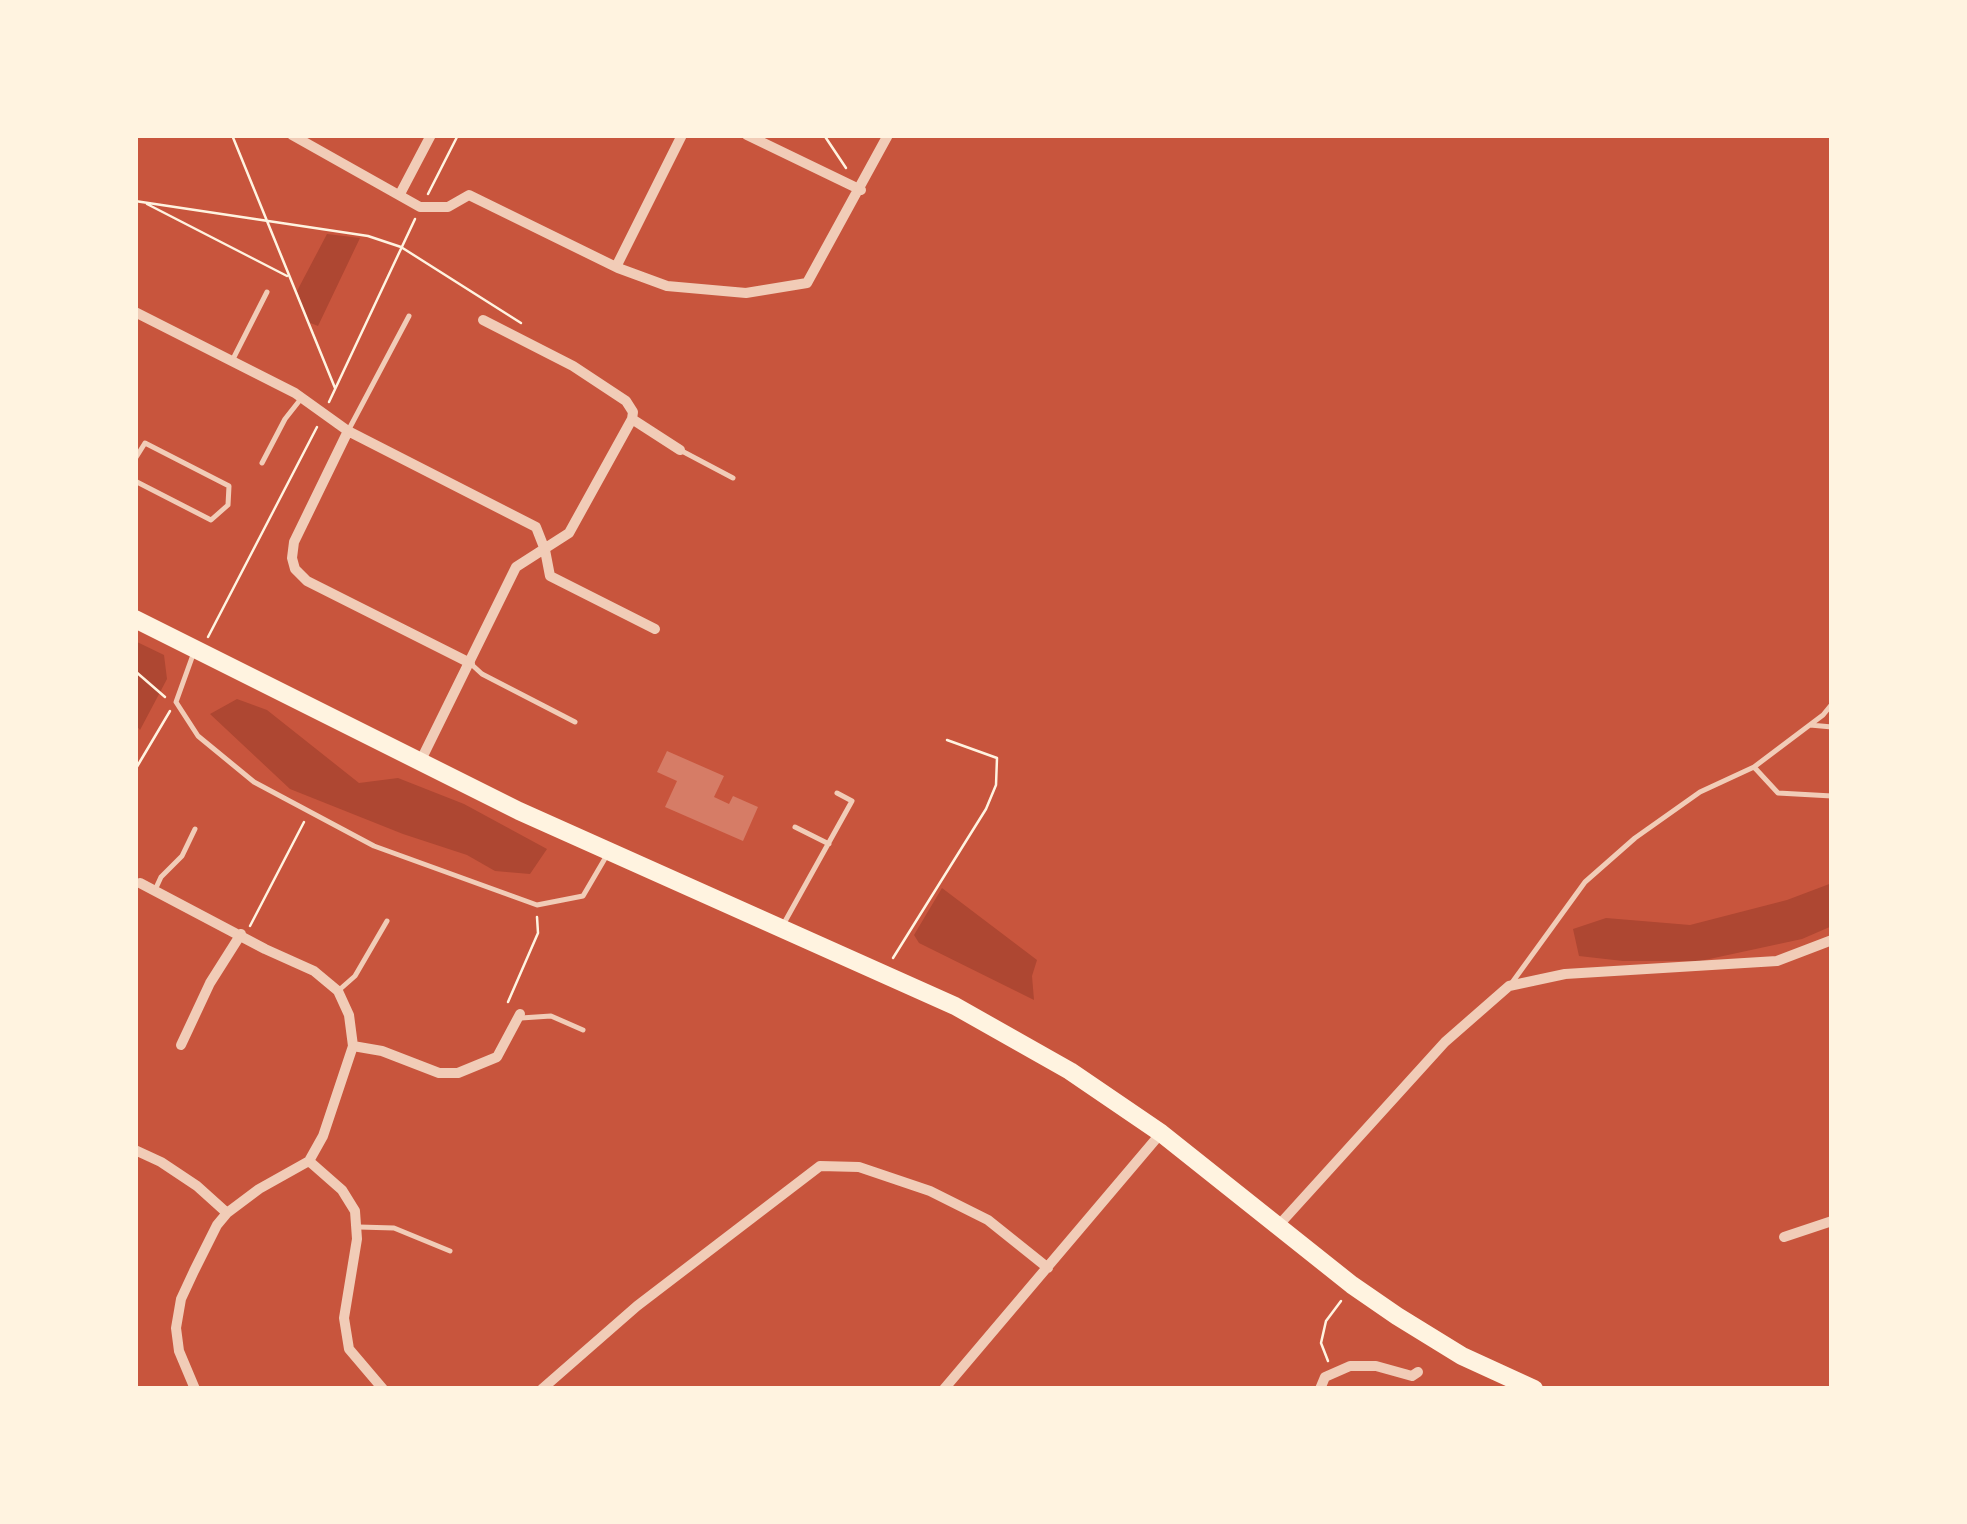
<!DOCTYPE html>
<style>
body{margin:0}
#map{position:relative;width:1967px;height:1524px;overflow:hidden;background:#c8553d;font-family:"Exo 2",sans-serif}
canvas{display:block}
.frame{position:absolute;inset:0;border:138px solid #fff3e0;pointer-events:none}
</style>
<div id="map">
<canvas width="1967" height="1524"></canvas>
<div class="frame"></div>
</div>
<script>
const ctx = document.querySelector('canvas').getContext('2d');
ctx.lineJoin = 'round';
function paint(path, color) { ctx.fillStyle = color; ctx.fill(path, 'evenodd'); }
const poly = rows => new Path2D(rows.map(r => 'M' + r).join(''));
function stroke(path, color, width, dash) { ctx.strokeStyle = color; ctx.lineWidth = width; ctx.lineCap = dash ? 'butt' : 'round'; ctx.setLineDash(dash || []); ctx.stroke(path); }
paint(poly([
 [327,234,360,238,318,326,308,322,297,291],
 [135,641,164,655,167,679,140,730,135,724],
 [237,699,267,710,359,783,398,778,464,804,547,849,530,874,495,871,467,855,403,834,290,789,210,714],
 [1832,883,1832,926,1802,939,1700,961,1623,961,1579,956,1573,929,1606,918,1690,925,1787,900],
 [942,888,1037,960,1032,976,1034,1000,919,943,914,935]
]), '#ae4732');
paint(poly([
 [667,751,724,776,714,797,729,804,733,796,758,807,743,841,665,807,677,781,657,772]
]), '#d67c66');
stroke(poly([
 [232,135,335,388],
 [824,135,846,168],
 [428,194,458,135],
 [135,201,368,236,401,247,521,323],
 [147,204,287,276],
 [329,402,415,219],
 [208,637,317,427],
 [135,671,165,697],
 [135,770,170,711],
 [250,926,304,822],
 [893,958,986,809,996,785,997,758,947,740],
 [508,1002,538,933,537,917],
 [1328,1361,1321,1343,1326,1321,1341,1301]
]), '#fff3e0', 2.5);
stroke(poly([
 [233,359,267,292],
 [348,431,409,316],
 [680,450,733,478],
 [135,459,145,443,229,486,228,505,211,520,135,481],
 [262,463,285,419,300,400],
 [194,652,176,702,198,736,254,782,374,846,537,905,583,896,607,855],
 [470,663,482,674,575,722],
 [1810,725,1832,727],
 [1754,767,1778,793,1832,796],
 [795,827,829,844],
 [155,890,161,877,182,856,195,829],
 [783,925,852,801,837,793],
 [1511,984,1585,882,1635,838,1700,792,1754,767,1823,715,1832,704],
 [338,991,355,976,387,921],
 [521,1018,551,1016,583,1030],
 [359,1227,394,1228,450,1251]
]), '#f1ccb7', 5);
stroke(poly([
 [292,135,420,207,448,207,469,195,618,268,667,286,746,293,807,283,888,135],
 [747,135,861,190],
 [400,194,431,135],
 [616,267,682,135],
 [135,312,295,393,348,431,536,527,545,550,550,576,655,629],
 [632,419,680,450],
 [348,431,294,542,292,558,295,569,307,581,470,663],
 [420,762,516,567,569,533,632,419,633,412,626,401,573,366,483,320],
 [140,883,265,949,314,971,338,991,349,1015,353,1046,323,1136,309,1161,259,1189,227,1213,217,1225,194,1271,181,1299,176,1328,179,1351,195,1389],
 [181,1045,210,983,241,934],
 [353,1046,382,1051,439,1073,458,1073,497,1057,520,1014],
 [135,1150,161,1162,197,1186,227,1213],
 [309,1161,342,1190,355,1211,357,1239,344,1318,349,1349,383,1389],
 [1278,1226,1445,1042,1509,986,1565,974,1777,961,1832,940],
 [1784,1237,1832,1221],
 [542,1389,637,1306,820,1166,859,1167,930,1191,988,1220,1048,1268],
 [944,1389,1161,1133],
 [1320,1389,1325,1377,1350,1366,1376,1366,1412,1376,1418,1372]
]), '#f1ccb7', 10);
stroke(poly([
 [135,619,519,811,955,1006,1070,1071,1161,1133,1352,1285,1397,1316,1462,1356,1534,1389]
]), '#fff3e0', 18);
</script>
